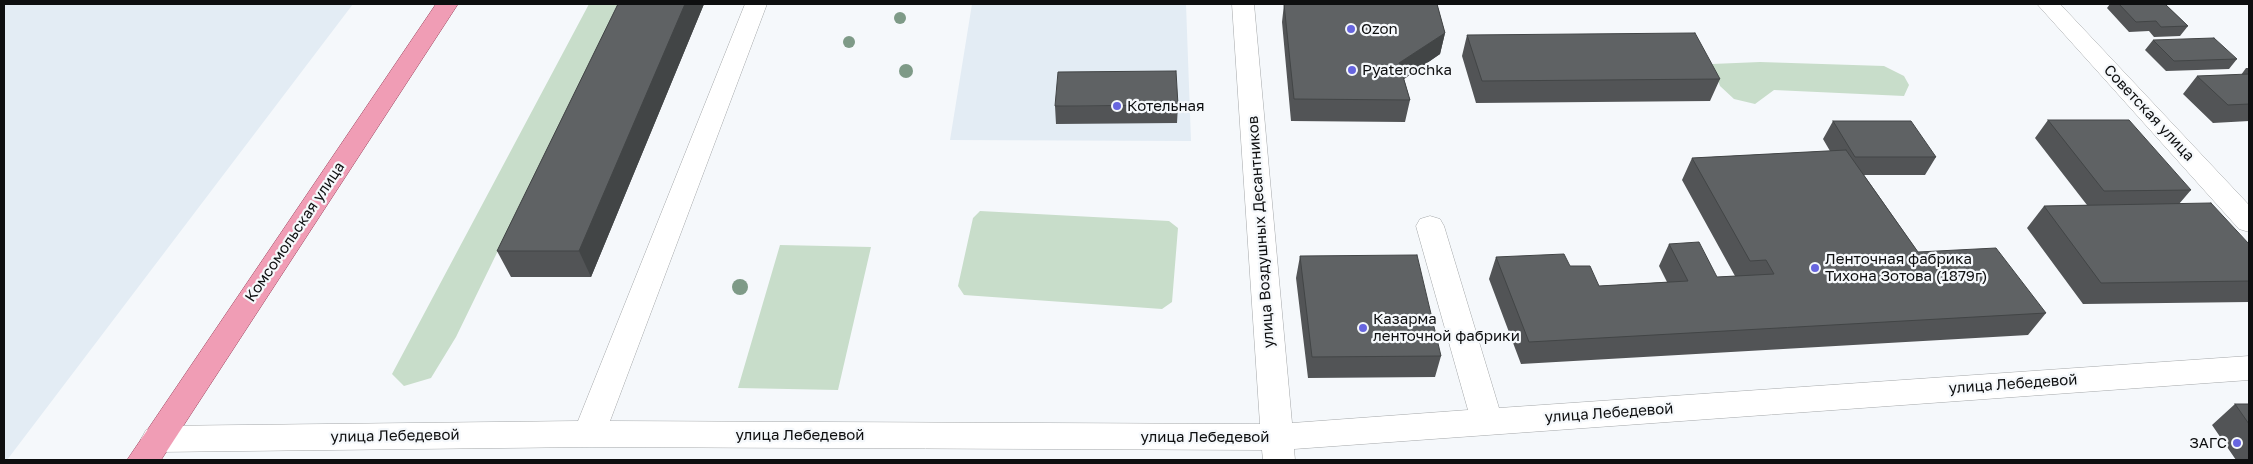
<!DOCTYPE html>
<meta charset="utf-8">
<style>
body{margin:0}
#map{position:relative;width:2253px;height:464px;overflow:hidden;background:#f5f8fb;font-family:"Golos Text",sans-serif}
canvas{display:block}
.frame{position:absolute;inset:0;border:5px solid #0e0f10;pointer-events:none}
</style>
<div id="map">
<canvas width="2253" height="464"></canvas>
<div class="frame"></div>
</div>
<script>
const ctx = document.querySelector('canvas').getContext('2d');
ctx.lineJoin = 'round';
function paint(path, color) { ctx.fillStyle = color; ctx.fill(path, 'evenodd'); }
const poly = rows => new Path2D(rows.map(r => 'M' + r).join(''));
function stroke(path, color, width, dash) { ctx.strokeStyle = color; ctx.lineWidth = width; ctx.lineCap = dash ? 'butt' : 'round'; ctx.setLineDash(dash || []); ctx.stroke(path); }
function drawText(font, color, halo, rows, align = 'center') {
  ctx.font = font + ' "Golos Text",sans-serif'; ctx.lineWidth = 4.5; ctx.setLineDash([]); ctx.textBaseline = 'middle'; ctx.strokeStyle = halo; ctx.fillStyle = color; for (const [text, x, y, turn = 0] of rows) {
    ctx.save(); ctx.translate(x, y); ctx.rotate((+turn || 0) * Math.PI / 180); ctx.textAlign = isNaN(turn) ? turn : align; if (halo) ctx.strokeText(text, 0, 0); ctx.fillText(text, 0, 0); ctx.restore();
  }
}
paint(poly([
 [4,4,353,4,7,460,4,460],
 [972,4,1186,4,1191,141,950,140]
]), '#e3ecf4');
paint(poly([
 [589,4,618,4,456,337,431,378,404,386,392,374],
 [1760,62,1884,66,1904,76,1909,85,1904,96,1774,90,1755,104,1734,99,1720,86,1712,64],
 [980,211,1169,221,1178,228,1172,302,1162,309,964,295,958,286,973,218],
 [780,245,871,247,838,390,738,388]
]), '#c8ddca');
const minor = poly([
 [745,4,767,4,610,421,1260,424,1232,4,1254,4,1292,423,1468,410,1416,226,1420,219,1430,216,1440,219,1444,226,1499,408,2249,356,2249,380,1294,449,1295,460,1263,460,1262,450,589,447,157,452,146,448,141,439,146,430,157,426,578,421,745,4],
 [2037,4,2060,4,2249,205,2249,232,2239,229,2037,4]
]);
const major = poly([
 [436,4,458,4,161,460,127,460,436,4]
]);
stroke(minor, '#a4a7a9', 1);
stroke(major, '#9a415b', 1);
paint(minor, '#fff');
paint(major, '#f09db5');
ctx.fillStyle = '#7e9a87';
for (const [x, y, r] of [
 [900,18,6],
 [849,42,6],
 [906,71,7],
 [740,287,8]
]) { ctx.beginPath(); ctx.arc(x, y, r, 0, 2 * Math.PI); ctx.fill(); }
paint(poly([
 [618,4,704,4,591,277,511,277,497,251],
 [1284,4,1437,4,1445,33,1440,54,1404,79,1410,100,1405,122,1291,121,1282,22],
 [2110,4,2165,4,2188,26,2180,36,2154,37,2149,31,2129,32,2107,8],
 [1467,35,1720,79,1710,101,1476,103,1462,56],
 [2153,40,2237,59,2229,69,2166,71,2145,50],
 [2246,68,2249,68,2249,121,2213,123,2183,94,2197,76,2241,75],
 [1178,105,1177,123,1056,124,1055,106],
 [2048,120,2191,190,2179,204,2249,244,2249,302,2083,304,2027,228,2044,206,2087,205,2035,138],
 [1833,121,1936,157,1925,175,1864,175,1918,252,2046,313,2028,335,1521,364,1489,279,1496,257,1570,266,1599,286,1667,282,1659,266,1669,244,1717,277,1735,276,1682,180,1692,158,1830,151,1823,139],
 [1300,256,1441,356,1435,377,1308,378,1296,278],
 [2235,404,2249,404,2249,460,2236,460,2212,425]
]), '#525456');
paint(poly([
 [685,4,704,4,591,277,579,251],
 [1445,33,1440,54,1395,85,1399,63]
]), '#424546');
const building = poly([
 [618,4,685,4,579,251,497,251,618,4],
 [1284,4,1437,4,1445,33,1399,63,1410,100,1294,99,1284,4],
 [2119,4,2165,4,2188,26,2161,27,2156,21,2136,22,2119,4],
 [1695,33,1720,79,1482,81,1467,35,1695,33],
 [2214,38,2237,59,2174,61,2153,40,2214,38],
 [1176,71,1178,105,1055,106,1058,72,1176,71],
 [2249,74,2249,104,2228,105,2197,76,2249,74],
 [2048,120,2129,120,2191,190,2104,191,2048,120],
 [1833,121,1911,121,1936,157,1855,157,1833,121],
 [1846,150,1918,252,1996,248,2046,313,1529,342,1496,257,1564,254,1570,266,1590,266,1599,286,1688,281,1669,244,1699,242,1717,277,1774,274,1766,260,1750,261,1692,158,1846,150],
 [2211,203,2249,244,2249,281,2101,283,2044,206,2211,203],
 [1417,255,1441,356,1312,357,1300,256,1417,255],
 [2235,404,2249,404,2249,424,2235,404]
]);
paint(building, '#5f6264');
stroke(building, '#424546', 1);
for (const [x, y, r, color] of [
 [1351,29,5,"#6765df"],
 [1352,70,5,"#6765df"],
 [1117,106,5,"#6765df"],
 [1815,268,5,"#6765df"],
 [1363,328,5,"#6765df"],
 [2237,443,5,"#6765df"]
]) { const dot = new Path2D(); dot.arc(x, y, r, 0, 2 * Math.PI); ctx.fillStyle = color; ctx.fill(dot); stroke(dot, '#f5f8fb', 2); }
drawText('15px', '#0e0f10', '#f5f8fb', [
 ["Ozon",1361,29],
 ["Pyaterochka",1362,70],
 ["Котельная",1127,106],
 ["Ленточная фабрика",1825,259],
 ["Тихона Зотова (1879г)",1825,276],
 ["Казарма",1373,319],
 ["ленточной фабрики",1373,336],
 ["ЗАГС",2227,443,"right"]
], 'left');
drawText('15px', '#0e0f10', '#f5f8fb', [
 ["Советская улица",2149,113,47],
 ["Комсомольская улица",295,232,-56],
 ["улица Воздушных Десантников",1261,232,-94],
 ["улица Лебедевой",2013,384,-4],
 ["улица Лебедевой",1609,413,-4],
 ["улица Лебедевой",800,435],
 ["улица Лебедевой",395,436,-1],
 ["улица Лебедевой",1205,437]
]);
</script>
